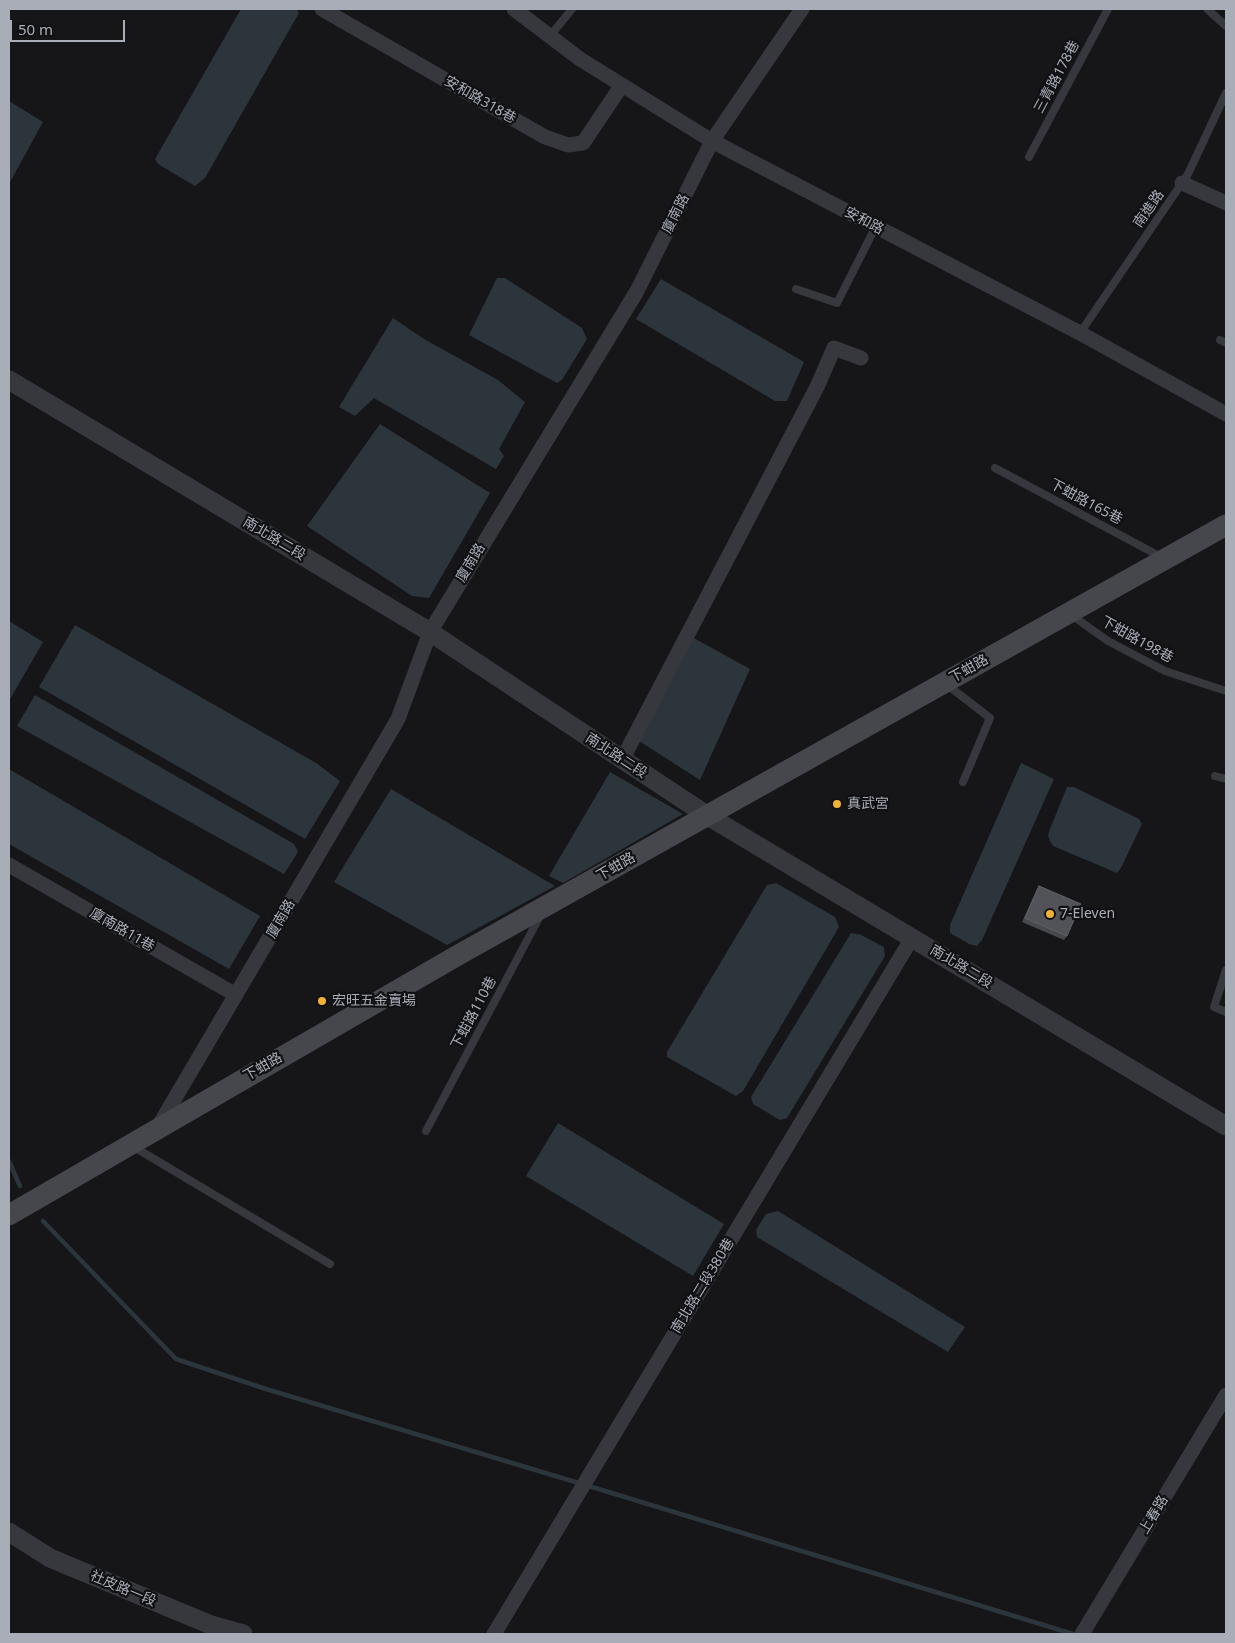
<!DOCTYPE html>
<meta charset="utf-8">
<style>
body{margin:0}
#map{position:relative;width:1235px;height:1643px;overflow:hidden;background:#161618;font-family:"Noto Sans",sans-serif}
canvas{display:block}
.frame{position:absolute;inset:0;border:10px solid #a8adb8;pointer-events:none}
.scale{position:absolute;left:10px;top:20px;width:115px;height:22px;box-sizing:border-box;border:2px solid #a8adb8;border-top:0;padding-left:6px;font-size:15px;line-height:18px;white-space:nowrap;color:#a8adb8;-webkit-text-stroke:4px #111113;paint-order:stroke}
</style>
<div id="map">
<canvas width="1235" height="1643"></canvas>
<div class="frame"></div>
<div class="scale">50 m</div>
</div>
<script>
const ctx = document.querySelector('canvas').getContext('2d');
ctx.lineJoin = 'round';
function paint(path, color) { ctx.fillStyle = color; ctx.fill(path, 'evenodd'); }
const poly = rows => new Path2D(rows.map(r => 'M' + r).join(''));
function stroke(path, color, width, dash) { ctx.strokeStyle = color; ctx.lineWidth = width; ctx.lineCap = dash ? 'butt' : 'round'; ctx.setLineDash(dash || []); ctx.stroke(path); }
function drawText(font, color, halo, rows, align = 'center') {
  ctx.font = font + ' "Noto Sans","Noto Sans TC",sans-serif'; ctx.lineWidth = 4.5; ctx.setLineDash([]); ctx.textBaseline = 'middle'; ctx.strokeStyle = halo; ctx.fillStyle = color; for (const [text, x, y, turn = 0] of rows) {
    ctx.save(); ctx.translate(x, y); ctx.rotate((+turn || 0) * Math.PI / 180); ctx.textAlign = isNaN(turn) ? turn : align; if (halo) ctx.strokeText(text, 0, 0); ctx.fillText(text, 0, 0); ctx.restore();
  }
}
paint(poly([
 [241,9,296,9,299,13,205,178,195,186,158,164,155,159],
 [9,101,43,122,9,184],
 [497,278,505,278,582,328,587,339,562,380,557,383,469,335],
 [661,279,804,362,787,401,775,401,636,319],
 [393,318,424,339,498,380,525,402,499,449,504,456,496,469,374,398,355,416,339,407],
 [380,424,490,493,429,598,412,596,307,526],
 [9,621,43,642,9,701],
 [75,625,316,763,340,781,305,839,39,687],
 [692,637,750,669,700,780,639,741],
 [35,695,294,844,298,852,284,874,17,726],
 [1021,763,1054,779,982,940,977,946,969,944,950,933,950,925],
 [9,769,260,916,229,969,9,844],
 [610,772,683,814,563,883,549,876],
 [1067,787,1074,787,1139,819,1142,824,1121,868,1117,873,1053,846,1050,841,1048,835,1050,829],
 [391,789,555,886,447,945,334,882],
 [776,883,835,917,839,927,743,1091,736,1096,667,1057,667,1052,767,885],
 [851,933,861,935,884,947,885,956,787,1118,780,1120,753,1104,751,1097],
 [558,1123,724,1224,693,1276,526,1176],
 [778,1211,965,1327,948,1352,757,1237,756,1230,766,1214]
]), '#2c353c');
stroke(poly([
 [9,1161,20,1186],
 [43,1221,176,1359,266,1389,602,1490,1073,1634]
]), '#2c353c', 4.5);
stroke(poly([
 [1207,9,1226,26],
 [550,36,572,9],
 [1029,157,1108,9],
 [796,289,837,303,876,226],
 [1080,333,1188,174,1226,93],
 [1220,340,1226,343],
 [995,468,1163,558],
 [1070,614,1108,641,1165,671,1226,691],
 [946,684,990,718,963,782],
 [1215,776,1226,779],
 [1226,970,1214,1007,1226,1012],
 [426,1131,540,916],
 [134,1147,330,1264]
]), '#37383d', 8);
stroke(poly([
 [322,9,545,137,568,145,583,143,622,85],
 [514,9,580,59,712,141,1080,333,1226,414],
 [1182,183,1226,203],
 [622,760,817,387,834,348,861,358],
 [9,865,236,995],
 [158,1127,398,719,430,632,637,291,712,141,802,9],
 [494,1634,912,938],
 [1082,1634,1226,1395]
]), '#37383d', 15);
stroke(poly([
 [9,380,430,632,708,816,1226,1126],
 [9,1532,50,1558,211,1625,243,1634]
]), '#37383d', 19);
stroke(poly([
 [9,1215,460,954,1226,525]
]), '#45474d', 21);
paint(poly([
 [1039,886,1067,936,1064,940,1022,922,1037,889]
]), '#47494d');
const building = poly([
 [1039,886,1081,904,1067,936,1025,918,1039,886]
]);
paint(building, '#525359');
stroke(building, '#5f6168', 1);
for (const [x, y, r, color] of [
 [837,804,5,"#f2b134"],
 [1050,914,5,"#f2b134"],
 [322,1001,5,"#f2b134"]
]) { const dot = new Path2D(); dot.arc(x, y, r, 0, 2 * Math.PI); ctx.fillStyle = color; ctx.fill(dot); stroke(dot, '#111113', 2); }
drawText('14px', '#a8adb8', '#111113', [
 ["三青路178巷",1057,77,-62],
 ["安和路318巷",480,100,30],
 ["南進路",1149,209,-55],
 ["廈南路",676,214,-63],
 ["安和路",864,221,28],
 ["下蚶路165巷",1086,502,28],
 ["南北路二段",274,539,31],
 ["廈南路",471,563,-59],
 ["下蚶路198巷",1137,640,29],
 ["下蚶路",969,669,-29],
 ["南北路二段",616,756,33],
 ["下蚶路",616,867,-30],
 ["廈南路",281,919,-60],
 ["廈南路11巷",122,930,30],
 ["南北路二段",961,967,31],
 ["下蚶路110巷",474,1013,-62],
 ["下蚶路",263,1067,-30],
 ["南北路二段380巷",703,1286,-59],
 ["上春路",1154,1515,-59],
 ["社皮路一段",123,1589,23]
]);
drawText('14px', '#a8adb8', '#111113', [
 ["真武宮",847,804],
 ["7-Eleven",1060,914],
 ["宏旺五金賣場",332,1001]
], 'left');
</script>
